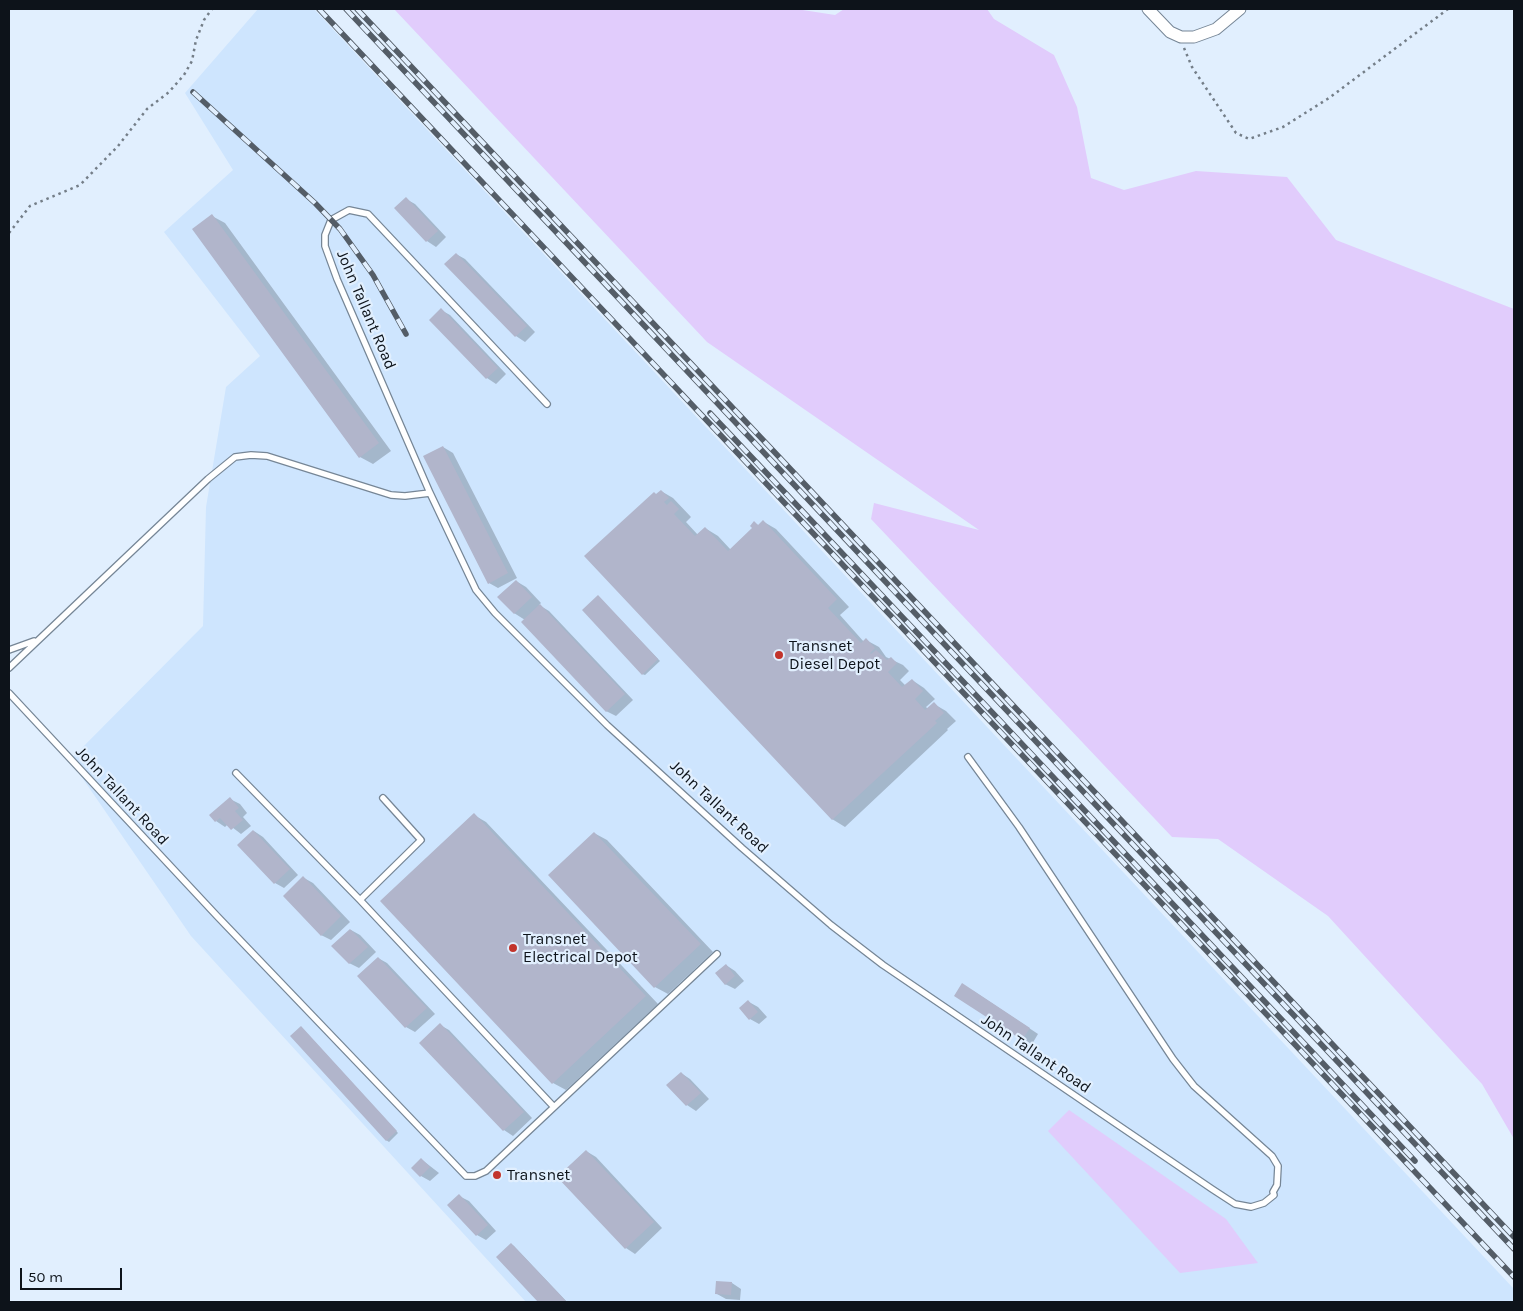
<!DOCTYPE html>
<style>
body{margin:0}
#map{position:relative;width:1523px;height:1311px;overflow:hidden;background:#e1effe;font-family:Karla,sans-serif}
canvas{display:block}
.frame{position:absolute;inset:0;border:10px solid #0d131a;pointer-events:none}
.scale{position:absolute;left:20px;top:1268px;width:102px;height:22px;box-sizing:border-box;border:2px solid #0d131a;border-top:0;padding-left:6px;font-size:15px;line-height:18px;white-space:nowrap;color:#0d131a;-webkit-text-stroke:4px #e1effe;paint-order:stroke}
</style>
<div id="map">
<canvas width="1523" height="1311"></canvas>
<div class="frame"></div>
<div class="scale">50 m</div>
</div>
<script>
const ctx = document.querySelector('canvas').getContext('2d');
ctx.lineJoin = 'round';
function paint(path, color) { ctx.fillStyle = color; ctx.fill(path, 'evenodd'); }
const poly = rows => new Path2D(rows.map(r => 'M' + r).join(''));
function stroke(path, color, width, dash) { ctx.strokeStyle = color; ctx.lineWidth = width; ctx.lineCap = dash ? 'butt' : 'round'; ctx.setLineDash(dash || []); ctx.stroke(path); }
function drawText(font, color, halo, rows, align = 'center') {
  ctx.font = font + ' Karla,sans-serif'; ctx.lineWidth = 4.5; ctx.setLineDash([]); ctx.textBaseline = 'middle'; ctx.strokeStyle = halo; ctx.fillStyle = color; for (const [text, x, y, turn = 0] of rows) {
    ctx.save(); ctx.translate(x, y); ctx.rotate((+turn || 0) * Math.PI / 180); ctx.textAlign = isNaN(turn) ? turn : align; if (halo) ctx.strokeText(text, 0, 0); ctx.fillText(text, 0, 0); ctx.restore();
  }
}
paint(poly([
 [258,9,314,9,1514,1289,1514,1302,526,1302,191,936,70,760,203,626,206,507,226,387,260,356,164,232,233,170,185,93]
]), '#cee5fe');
paint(poly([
 [394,9,796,9,835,15,844,9,987,9,994,19,1054,55,1077,107,1091,178,1124,190,1196,171,1287,177,1336,240,1514,309,1514,1139,1482,1084,1328,916,1218,839,1172,837,871,519,874,503,979,530,707,342],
 [1069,1110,1226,1219,1258,1263,1180,1273,1048,1131]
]), '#e1ccfc');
paint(poly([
 [406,199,415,204,446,237,436,247,427,241,396,208],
 [212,216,225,223,391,451,373,464,360,457],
 [456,254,465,259,535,332,525,342,516,336,446,264],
 [441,310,450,315,506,374,496,384,487,378,431,320],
 [443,447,453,453,517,578,498,588,489,583],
 [661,491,673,498,691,517,686,522,698,535,705,528,718,536,731,550,754,528,754,523,760,526,764,522,776,529,849,607,840,615,864,642,866,640,879,647,886,657,903,665,909,671,900,680,906,686,912,680,924,688,935,699,926,707,928,709,934,704,946,711,956,721,947,729,948,730,845,827,832,819,657,495],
 [516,581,526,587,541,603,539,605,549,611,633,700,616,716,606,711,525,620,514,613],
 [598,596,660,661,645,675,642,674],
 [230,799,240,804,247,813,243,817,251,826,241,834,228,824,225,827,216,821],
 [474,815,486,822,658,1004,566,1090,553,1083],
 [254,831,263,837,298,875,284,888,275,883],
 [594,833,607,840,713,952,668,994,655,987],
 [304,878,313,883,350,922,331,940,321,935],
 [351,930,360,935,376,952,359,968,349,963],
 [378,958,387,963,435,1014,415,1032,406,1027],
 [726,965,735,971,744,981,735,989,725,984],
 [972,990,1038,1034,1032,1044,1022,1039],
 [749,1002,758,1007,767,1017,759,1024,750,1019],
 [440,1025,449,1030,532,1118,513,1136,504,1130],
 [303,1029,398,1133,389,1142,386,1140],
 [681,1073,690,1079,709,1099,696,1111,687,1105],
 [586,1151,596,1157,662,1228,635,1254,626,1248,559,1177],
 [421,1159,439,1173,430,1181,421,1176],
 [459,1196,469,1201,496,1231,486,1240,477,1235],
 [511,1244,514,1246,567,1302,540,1302,497,1257],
 [732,1283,741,1289,740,1300,726,1299,717,1294]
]), '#0003');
paint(poly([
 [406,197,438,231,426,242,394,208],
 [212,214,379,443,359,458,192,229],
 [456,253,527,326,515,337,444,264],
 [441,308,498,368,486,379,429,320],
 [443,446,508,573,488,584,423,456],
 [661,490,669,498,664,502,667,505,671,501,679,509,674,514,695,536,705,527,728,551,752,528,750,526,754,521,758,525,763,520,837,599,828,608,861,643,866,638,875,648,870,653,871,654,876,650,887,660,891,657,897,663,888,672,902,687,912,679,923,691,915,699,925,710,934,702,944,713,935,721,937,723,832,820,584,556,654,492,656,494],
 [516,580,532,597,514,614,497,597],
 [598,595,658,659,642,675,582,610],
 [540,604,625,694,606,712,521,622],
 [230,797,239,808,235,811,243,820,231,830,220,818,215,822,209,815],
 [474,813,646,996,552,1084,380,901],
 [253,830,290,869,274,884,237,845],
 [594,832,701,944,654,988,548,875],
 [303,876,341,916,321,936,283,896],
 [350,929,368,947,349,964,331,946],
 [378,957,427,1008,405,1028,357,976],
 [726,964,735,976,725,985,715,973],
 [962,983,1030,1028,1022,1040,954,996],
 [748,1000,758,1012,749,1020,739,1008],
 [440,1023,524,1112,503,1131,419,1043],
 [301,1026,397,1131,386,1141,290,1036],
 [681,1072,701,1093,686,1106,666,1085],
 [586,1150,654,1222,625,1249,557,1177],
 [421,1158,430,1167,420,1177,411,1168],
 [459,1194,488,1225,476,1236,447,1205],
 [511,1243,567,1302,538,1302,496,1257],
 [716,1281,732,1282,731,1295,715,1294]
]), '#b1b5cb');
const lane = poly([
 [547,404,368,214,349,210,331,220,325,235,325,246,337,279,430,493,476,590,495,613,607,725,742,848,831,925,883,965,1212,1189,1235,1204,1251,1207,1264,1203,1274,1195,1273,1192,1277,1185,1278,1166,1272,1156,1194,1086,1173,1059,1019,827,968,757],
 [9,650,34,641],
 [9,668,208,479,235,457,251,455,267,456,391,495,405,496,430,493],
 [9,693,217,916,466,1176,475,1176,486,1171,717,954],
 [236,773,360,900,554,1107],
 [360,900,421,840,383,798]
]);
const street = poly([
 [1148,9,1170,32,1181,37,1194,37,1216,29,1240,9]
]);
stroke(lane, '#768696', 8);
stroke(street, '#768696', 13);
stroke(poly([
 [1184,48,1192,67,1236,133,1249,139,1283,127,1329,98,1448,9],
 [9,233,30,206,80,185,118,146,147,109,169,92,184,75,192,61,196,40,204,20,212,9]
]), '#747e88', 2.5, [2.5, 4]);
stroke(lane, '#fff', 5.5);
stroke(street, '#fff', 11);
const rail = poly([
 [319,9,1514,1277],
 [346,9,1514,1249],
 [357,9,1514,1237],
 [193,92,315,203,340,229,373,275,406,334],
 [710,413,1415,1161]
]);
stroke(rail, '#545d67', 5.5);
stroke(rail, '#e1effe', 4, [11]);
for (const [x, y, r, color] of [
 [779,655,5,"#c2342c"],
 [513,948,5,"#c2342c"],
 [497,1175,5,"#c2342c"]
]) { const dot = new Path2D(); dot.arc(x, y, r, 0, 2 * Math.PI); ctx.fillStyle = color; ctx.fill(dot); stroke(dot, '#e1effe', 2); }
drawText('16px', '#0d131a', '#e1effe', [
 ["John Tallant Road",366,310,67],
 ["John Tallant Road",122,796,47],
 ["John Tallant Road",719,807,43],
 ["John Tallant Road",1036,1054,34]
]);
drawText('16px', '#0d131a', '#e1effe', [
 ["Transnet",789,646],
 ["Diesel Depot",789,664],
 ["Transnet",523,939],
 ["Electrical Depot",523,957],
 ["Transnet",507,1175]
], 'left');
</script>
